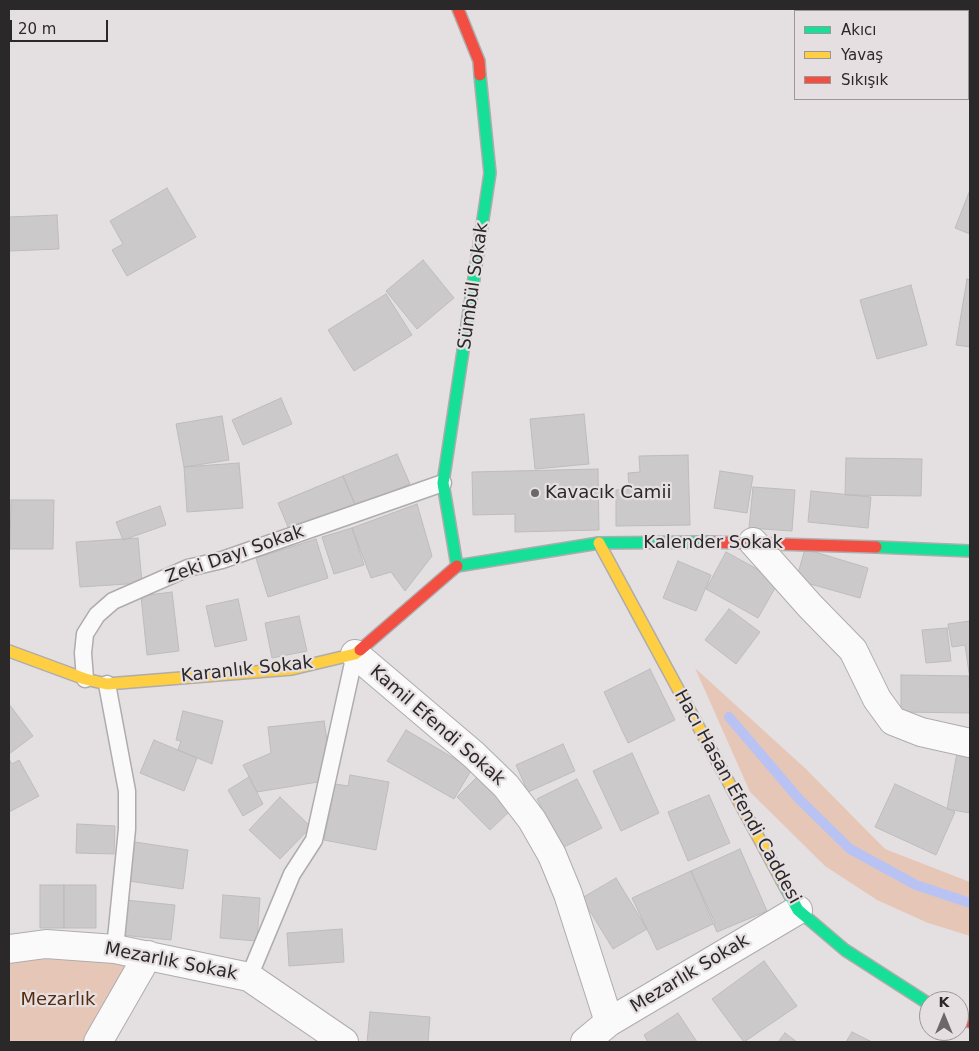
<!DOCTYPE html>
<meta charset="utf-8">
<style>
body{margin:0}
#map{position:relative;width:979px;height:1051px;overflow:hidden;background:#e4e0e2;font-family:"DejaVu Sans",sans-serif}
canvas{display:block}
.frame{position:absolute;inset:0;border:10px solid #2b282a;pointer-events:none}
.legend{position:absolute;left:794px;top:10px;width:175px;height:90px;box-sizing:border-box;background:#e5dfe2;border:1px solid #9b9698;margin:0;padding:6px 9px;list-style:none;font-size:15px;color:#2b282a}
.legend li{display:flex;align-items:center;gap:10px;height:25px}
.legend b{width:25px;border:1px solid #9b9698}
.north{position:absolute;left:919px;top:991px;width:50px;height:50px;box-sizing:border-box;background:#e5dfe2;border:1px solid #9b9698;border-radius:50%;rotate:0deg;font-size:14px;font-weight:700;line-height:20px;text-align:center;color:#2b282a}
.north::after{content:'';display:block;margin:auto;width:18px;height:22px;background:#6c686a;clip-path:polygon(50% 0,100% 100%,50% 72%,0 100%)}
.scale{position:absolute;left:10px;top:20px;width:98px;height:22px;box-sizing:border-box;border:2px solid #2b282a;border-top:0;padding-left:6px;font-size:15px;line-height:18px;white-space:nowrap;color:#2b282a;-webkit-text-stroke:4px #e5dfe2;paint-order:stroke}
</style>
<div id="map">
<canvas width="979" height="1051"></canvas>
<div class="frame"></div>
<ul class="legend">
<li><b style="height:6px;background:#16e098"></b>Akıcı</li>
<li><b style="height:6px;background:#ffcf43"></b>Yavaş</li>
<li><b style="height:6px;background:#f24e42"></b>Sıkışık</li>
</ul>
<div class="north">K</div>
<div class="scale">20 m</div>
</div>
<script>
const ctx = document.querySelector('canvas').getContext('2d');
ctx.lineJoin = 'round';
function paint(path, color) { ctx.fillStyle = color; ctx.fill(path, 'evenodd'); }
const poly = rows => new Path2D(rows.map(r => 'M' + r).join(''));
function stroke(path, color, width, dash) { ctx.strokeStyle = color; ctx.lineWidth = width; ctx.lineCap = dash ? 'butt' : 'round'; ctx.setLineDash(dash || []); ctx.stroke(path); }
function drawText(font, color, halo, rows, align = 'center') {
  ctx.font = font + ' "DejaVu Sans",sans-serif'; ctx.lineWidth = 4.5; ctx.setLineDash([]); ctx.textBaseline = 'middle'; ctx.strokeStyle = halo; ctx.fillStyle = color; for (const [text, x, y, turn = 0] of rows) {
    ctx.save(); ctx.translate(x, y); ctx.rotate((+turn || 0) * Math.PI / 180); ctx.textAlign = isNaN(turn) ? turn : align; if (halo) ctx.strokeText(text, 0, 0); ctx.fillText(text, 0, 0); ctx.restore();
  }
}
paint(poly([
 [695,668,806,769,885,849,970,882,970,936,928,923,877,900,825,866,750,792],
 [42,957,101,957,130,966,86,1042,9,1042,9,962]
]), '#e6c7b7');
stroke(poly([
 [729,717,799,799,850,849,916,885,970,903]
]), '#b8c3f3', 10);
const building = poly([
 [167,188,196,237,127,276,112,250,123,244,110,221,167,188],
 [970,190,970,234,955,228,970,190],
 [57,215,59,249,9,251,9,217,57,215],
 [423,260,454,298,417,329,386,291,423,260],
 [967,279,970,280,970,347,956,345,967,279],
 [911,285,927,345,877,359,860,300,911,285],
 [386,294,412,335,354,371,328,330,386,294],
 [281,398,292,424,243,445,232,420,281,398],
 [584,414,589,464,535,469,530,419,584,414],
 [222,416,229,460,184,467,176,424,222,416],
 [397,454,410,484,356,507,343,476,397,454],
 [688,455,690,525,616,526,616,490,629,489,628,473,640,472,639,456,688,455],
 [846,458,922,459,921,496,845,495,846,458],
 [239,463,243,508,187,512,184,467,239,463],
 [598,469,599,530,515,532,515,514,473,515,472,472,598,469],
 [720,471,753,476,747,513,714,508,720,471],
 [343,476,356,507,291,534,278,503,343,476],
 [753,487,795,490,792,531,749,528,753,487],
 [811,491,871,497,868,528,808,522,811,491],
 [11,500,54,500,53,549,10,549,11,500],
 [417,504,432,556,405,591,391,572,371,578,352,528,417,504],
 [160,506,166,525,123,540,116,522,160,506],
 [352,528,364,565,334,574,322,537,352,528],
 [138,538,142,583,80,587,76,542,138,538],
 [316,539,328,578,268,597,256,558,316,539],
 [805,549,868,568,860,598,796,580,805,549],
 [726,552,779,581,758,618,706,589,726,552],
 [678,561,711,575,696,611,663,598,678,561],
 [172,592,179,651,147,655,141,596,172,592],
 [238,599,247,640,215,647,206,606,238,599],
 [729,609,760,632,736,664,705,640,729,609],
 [299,616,307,651,272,658,265,623,299,616],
 [970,621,970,679,965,645,952,647,948,624,970,621],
 [947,628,951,661,926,663,922,630,947,628],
 [650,669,675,720,628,743,604,692,650,669],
 [901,675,969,676,970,713,901,712,901,675],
 [9,704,33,736,9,754,9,704],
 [183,711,223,721,212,764,178,750,181,741,176,740,183,711],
 [324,721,328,746,318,782,257,792,243,765,271,753,268,727,324,721],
 [406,730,472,769,454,799,387,761,406,730],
 [154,740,197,758,184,791,140,773,154,740],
 [563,744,575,771,528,792,516,765,563,744],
 [632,753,659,813,621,831,593,771,632,753],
 [957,753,970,756,970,813,947,809,957,753],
 [9,759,12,764,19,760,39,796,9,812,9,759],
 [350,775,389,782,376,850,324,840,335,784,348,786,350,775],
 [479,775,512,809,490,830,457,797,479,775],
 [249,777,263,804,243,816,228,790,249,777],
 [577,779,602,828,562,848,537,799,577,779],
 [895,784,955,812,936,855,875,827,895,784],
 [709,795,730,843,688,861,668,812,709,795],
 [280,797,311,827,280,859,249,830,280,797],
 [77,824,115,826,114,854,76,853,77,824],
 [135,842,188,850,183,889,129,881,135,842],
 [740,849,767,911,717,932,691,871,740,849],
 [691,871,715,923,657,950,632,898,691,871],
 [616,878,647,929,613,949,582,898,616,878],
 [40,885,64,885,64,928,40,928,40,885],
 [64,885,96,885,96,928,64,928,64,885],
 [223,895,260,898,257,941,220,938,223,895],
 [125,900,175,905,171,940,121,935,125,900],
 [342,929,344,962,289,966,287,933,342,929],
 [764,961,797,1006,744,1042,712,999,764,961],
 [370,1012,430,1017,428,1042,367,1042,370,1012],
 [678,1013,697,1042,648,1042,644,1035,678,1013],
 [852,1032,872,1042,846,1042,852,1032],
 [785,1033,797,1042,778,1042,785,1033]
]);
paint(building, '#cbc9ca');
stroke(building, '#bebbbd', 1);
const lane = poly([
 [85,679,83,653,85,634,97,615,113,601,188,568,222,560,443,483],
 [107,684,127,791,127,829,115,949],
 [249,977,292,874,314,840,355,654]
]);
const street = poly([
 [753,542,810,606,853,650,877,699,893,721,921,732,970,743],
 [355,654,474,755,506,786,532,820,552,855,568,894,609,1022],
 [9,949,46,944,115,949,249,977,344,1042],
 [98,1042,148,955],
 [585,1042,609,1022,798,910]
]);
const fast = poly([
 [876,547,970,551],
 [457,566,443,483,490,173,480,75],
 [457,566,599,543,708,542],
 [782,881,798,910,845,950,929,1004]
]);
const slow = poly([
 [599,543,782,881],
 [9,651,85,679,107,684,292,669,355,654,360,650]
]);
const jam = poly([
 [458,9,479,61,480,75],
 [708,542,876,547],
 [360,650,457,566],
 [959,1017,970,1022]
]);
stroke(lane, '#afacad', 19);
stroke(street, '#afacad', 30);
stroke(fast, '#afacad', 14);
stroke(slow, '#afacad', 14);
stroke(jam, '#afacad', 14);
stroke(lane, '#fbfafb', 16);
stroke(street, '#fbfafb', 28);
stroke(fast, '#16e098', 11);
stroke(slow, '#ffcf43', 11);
stroke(jam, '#f24e42', 11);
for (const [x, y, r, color] of [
 [535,493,5,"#6c686a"]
]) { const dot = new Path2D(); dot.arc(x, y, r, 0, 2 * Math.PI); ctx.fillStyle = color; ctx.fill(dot); stroke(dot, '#e5dfe2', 2); }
drawText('18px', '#2b282a', '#e5dfe2', [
 ["Sümbül Sokak",474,286,-82],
 ["Kalender Sokak",713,543],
 ["Zeki Dayı Sokak",235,555,-19],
 ["Karanlık Sokak",247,670,-6],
 ["Kamil Efendi Sokak",437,726,41],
 ["Hacı Hasan Efendi Caddesi",737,797,61],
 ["Mezarlık Sokak",171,962,11],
 ["Mezarlık Sokak",690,974,-31]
]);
drawText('18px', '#2b282a', '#e5dfe2', [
 ["Kavacık Camii",545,493]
], 'left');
drawText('18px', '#572b0b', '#e5dfe2', [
 ["Mezarlık",58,1000]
]);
</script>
